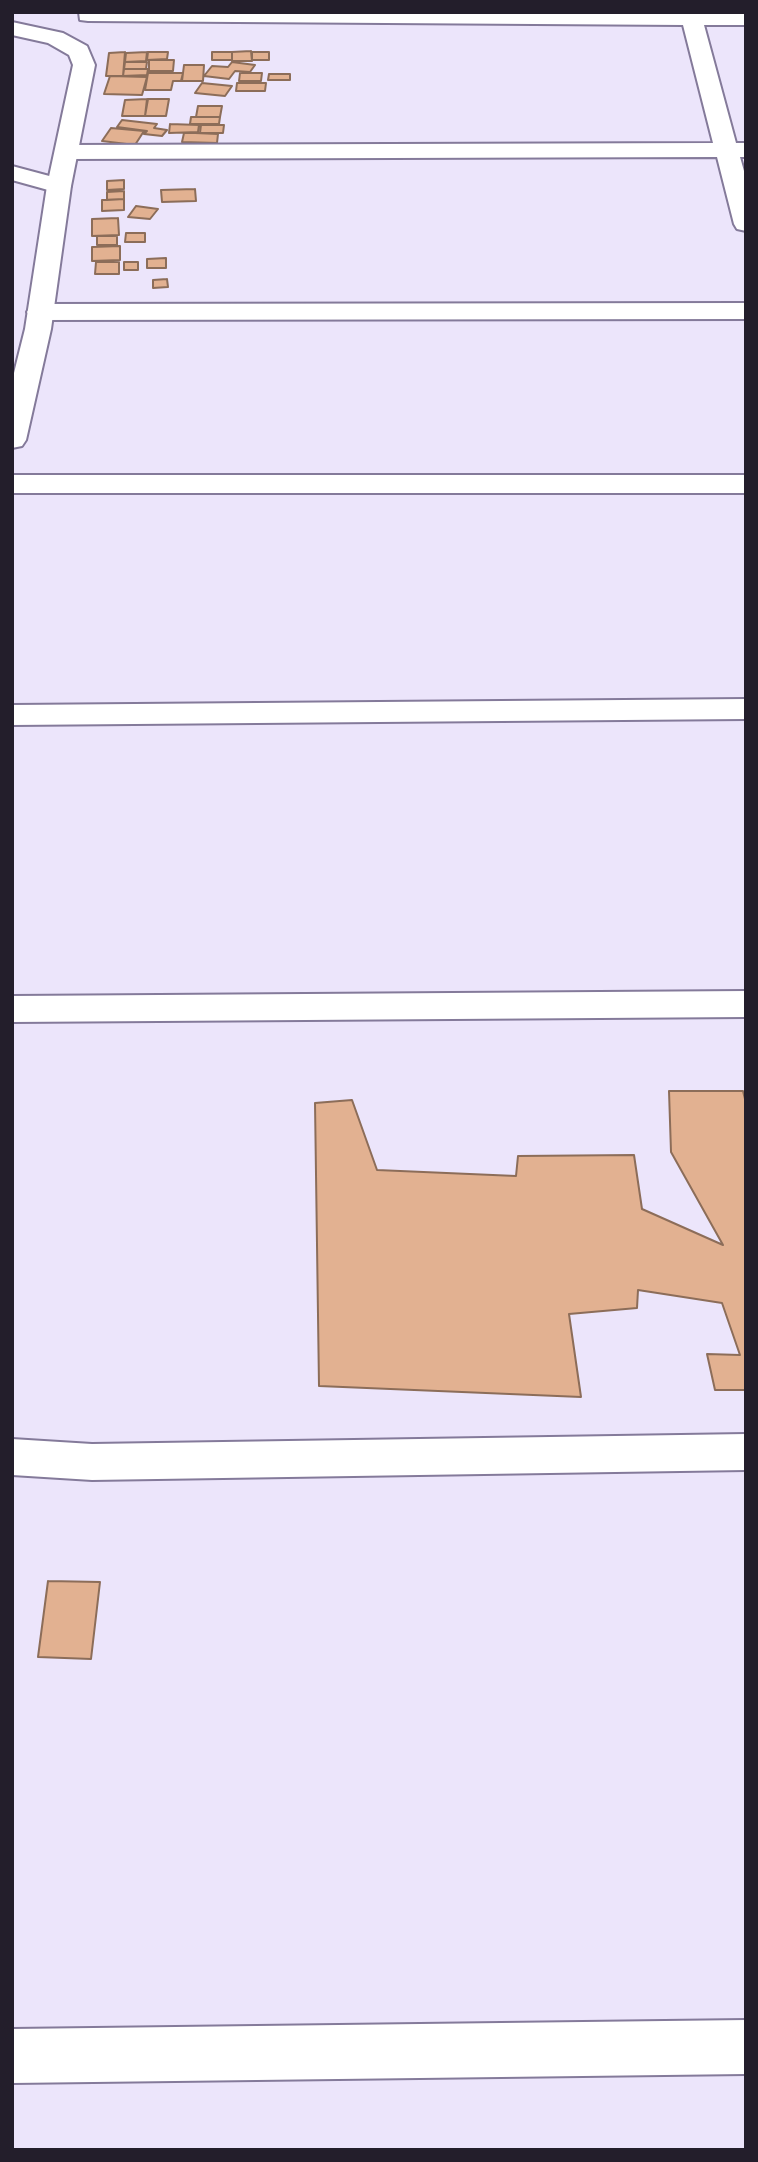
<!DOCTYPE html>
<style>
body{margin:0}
#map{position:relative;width:758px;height:2162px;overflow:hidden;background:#ece5fb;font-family:"Golos Text",sans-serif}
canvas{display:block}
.frame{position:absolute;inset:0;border:14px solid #231e2b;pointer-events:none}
</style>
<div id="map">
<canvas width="758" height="2162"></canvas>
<div class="frame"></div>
</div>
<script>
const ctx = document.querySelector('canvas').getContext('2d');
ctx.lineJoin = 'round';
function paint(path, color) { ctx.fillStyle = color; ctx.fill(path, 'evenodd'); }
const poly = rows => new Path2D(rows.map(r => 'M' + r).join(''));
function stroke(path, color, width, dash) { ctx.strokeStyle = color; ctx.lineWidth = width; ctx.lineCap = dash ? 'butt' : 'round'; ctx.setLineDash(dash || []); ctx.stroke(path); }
const building = poly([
 [251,51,252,61,232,61,232,52,251,51],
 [125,52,123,76,106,76,109,53,125,52],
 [147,52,146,61,125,62,126,53,147,52],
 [148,52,168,52,167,59,147,60,148,52],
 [212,52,232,52,232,60,212,60,212,52],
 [252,52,269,52,269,60,252,60,252,52],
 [149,60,174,60,173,71,149,71,149,60],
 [125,62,147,62,146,69,124,69,125,62],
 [232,62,255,65,250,72,235,71,229,79,204,76,212,66,228,67,232,62],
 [184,65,204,65,203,81,182,81,184,65],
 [124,69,148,69,147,75,123,76,124,69],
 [148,73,183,73,181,81,173,81,171,90,145,90,148,73],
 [240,73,262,73,261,81,239,81,240,73],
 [269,74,290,74,290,80,268,80,269,74],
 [110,76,147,77,142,95,104,94,110,76],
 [202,83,232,86,225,96,195,93,202,83],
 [237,83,266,83,265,91,236,91,237,83],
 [147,99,145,116,122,116,125,100,147,99],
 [148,99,169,99,166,116,145,116,148,99],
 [198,106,222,106,220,117,196,117,198,106],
 [191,117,220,117,219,124,190,124,191,117],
 [122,120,157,124,154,128,167,130,162,136,144,134,147,131,117,127,122,120],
 [170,124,199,125,198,132,169,133,170,124],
 [201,125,224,125,223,133,200,133,201,125],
 [111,128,144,131,135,145,102,141,111,128],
 [184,133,195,133,218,134,217,143,182,142,184,133],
 [124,180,124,189,107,190,107,181,124,180],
 [195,189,196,201,162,202,161,190,195,189],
 [124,191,124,199,107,200,107,192,124,191],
 [124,199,124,210,102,211,102,200,124,199],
 [136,206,158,209,150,219,128,217,136,206],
 [118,218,119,235,92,236,92,219,118,218],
 [126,233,145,233,145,242,125,242,126,233],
 [97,236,117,236,117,245,97,245,97,236],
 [120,246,120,260,92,261,92,247,120,246],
 [166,258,166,268,147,268,147,259,166,258],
 [96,262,119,262,119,274,95,274,96,262],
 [124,262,138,262,138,270,124,270,124,262],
 [167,279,168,287,153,288,153,280,167,279],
 [669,1091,743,1091,746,1103,746,1390,715,1390,707,1354,740,1355,722,1303,638,1290,637,1308,569,1314,581,1397,319,1386,315,1103,352,1100,377,1170,516,1176,518,1156,634,1155,642,1209,723,1245,671,1152,669,1091],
 [48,1581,100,1582,91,1659,38,1657,48,1581]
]);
paint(building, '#e2b191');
stroke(building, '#8c6d59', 2);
const street = poly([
 [79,12,746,13,746,25,704,25,736,143,746,143,746,157,740,157,746,178,746,231,737,229,734,224,717,157,67,159,59,157,55,152,59,147,67,145,713,143,683,25,88,21,80,20,79,12],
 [12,166,68,181,71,186,68,191,59,193,12,180,12,166],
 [746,303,746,319,40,320,31,318,27,312,31,306,40,304,746,303],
 [12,475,746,475,746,493,12,493,12,475],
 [746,699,746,719,12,725,12,705,746,699],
 [746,991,746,1017,12,1022,12,996,746,991],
 [746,2020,746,2074,12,2083,12,2029,746,2020]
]);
const secondary = poly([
 [12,22,63,33,87,46,95,65,71,186,51,329,26,440,22,446,12,448,12,381,25,329,47,186,73,65,69,55,48,43,12,35,12,22],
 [746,1434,746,1470,92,1480,12,1475,12,1439,92,1444,746,1434]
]);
stroke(street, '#847a9a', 4);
stroke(secondary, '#847a9a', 4);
paint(street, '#fff');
paint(secondary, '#fff');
</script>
